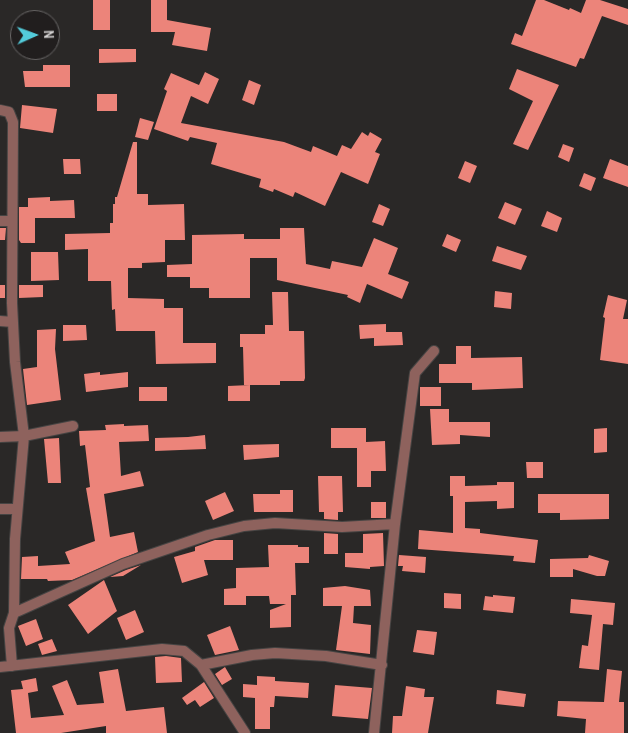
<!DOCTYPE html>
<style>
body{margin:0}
#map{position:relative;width:628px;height:733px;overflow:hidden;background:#2a2827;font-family:"Archivo Narrow",sans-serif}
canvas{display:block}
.north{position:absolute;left:10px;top:10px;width:50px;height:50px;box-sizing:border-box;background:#211e1e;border:1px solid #696767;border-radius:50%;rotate:88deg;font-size:14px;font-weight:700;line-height:20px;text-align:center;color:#d6d4d4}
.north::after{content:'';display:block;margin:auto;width:18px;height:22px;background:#53cbda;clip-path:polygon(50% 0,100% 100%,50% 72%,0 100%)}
</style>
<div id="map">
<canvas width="628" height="733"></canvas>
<div class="north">N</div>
</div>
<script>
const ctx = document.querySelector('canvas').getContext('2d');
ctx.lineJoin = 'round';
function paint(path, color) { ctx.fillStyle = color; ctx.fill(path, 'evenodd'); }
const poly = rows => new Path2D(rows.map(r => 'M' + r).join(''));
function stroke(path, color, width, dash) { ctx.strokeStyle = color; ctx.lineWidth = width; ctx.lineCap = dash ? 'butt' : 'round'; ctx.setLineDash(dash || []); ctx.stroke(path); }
paint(poly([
 [93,0,110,0,110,30,93,30],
 [151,0,167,0,167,20,211,28,207,51,172,45,175,32,151,32],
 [536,0,544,0,569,10,570,8,581,13,586,0,600,0,628,9,628,25,602,16,584,59,580,58,576,67,511,44,515,33,522,36],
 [99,49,136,49,136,62,99,63],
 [43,65,70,65,70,87,25,87,23,71,43,71],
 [517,69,559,85,528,150,513,144,533,101,509,89],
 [205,72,219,79,208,104,191,96,181,123,284,142,311,152,313,146,337,156,342,145,351,149,362,132,368,136,370,132,382,139,375,152,380,154,368,184,341,172,325,206,295,192,293,197,274,189,273,192,259,187,261,179,211,164,217,143,190,137,188,141,154,129,167,91,164,89,171,73,199,85],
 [249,80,261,85,254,105,242,100],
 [97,94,117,94,117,111,97,111],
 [22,105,57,109,53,133,20,128],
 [140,118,154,122,148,140,135,137],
 [133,142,137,142,137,194,148,194,148,205,184,204,185,240,165,240,165,262,142,263,142,268,128,268,128,298,164,299,164,308,183,308,183,343,216,343,216,363,156,364,155,331,116,331,115,309,112,310,111,281,88,281,88,249,65,250,65,234,110,233,110,223,113,223,113,204,115,204,115,197,117,197],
 [563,144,574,148,569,162,558,157],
 [63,159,80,159,81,174,64,174],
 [610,159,628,166,628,187,603,178],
 [465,161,477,166,470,183,458,178],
 [584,173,596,178,591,191,579,186],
 [50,197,50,201,74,200,75,218,35,218,35,243,21,243,19,240,19,207,28,207,28,198],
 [505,202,522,209,515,225,498,218],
 [379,204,390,209,383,226,372,222],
 [547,211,562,218,557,232,541,226],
 [0,228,6,228,5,240,0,240],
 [280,228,304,228,306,264,330,269,332,261,362,267,374,238,398,248,388,274,409,282,402,299,367,284,360,303,347,297,348,295,277,280,277,258,250,258,250,298,209,298,209,288,190,288,190,277,167,277,167,265,192,264,192,235,244,234,244,239,280,239],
 [447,234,461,240,456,252,442,246],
 [497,246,527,256,521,270,492,261],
 [31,252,58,252,59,280,31,281],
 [0,285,5,285,5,298,0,298],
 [19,285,43,285,43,297,19,298],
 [495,291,512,293,511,309,494,307],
 [272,292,288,292,289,331,304,331,305,378,304,381,280,381,280,385,244,385,243,347,240,347,240,334,265,334,265,325,273,325],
 [608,295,627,300,623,319,628,319,628,364,600,360,605,318,603,317],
 [386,324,386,332,402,332,403,345,374,346,374,338,360,339,359,325],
 [63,325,86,325,87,340,63,341],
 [56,329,55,349,61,400,27,405,23,369,37,367,37,330],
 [456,346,471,346,471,358,522,357,523,388,472,390,472,383,439,383,439,364,456,364],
 [100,372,100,375,128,372,128,387,86,392,84,374],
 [250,385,250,401,228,401,228,386],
 [139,387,167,387,167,401,139,401],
 [420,387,441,387,441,406,420,406],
 [430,409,449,409,449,422,490,422,490,437,460,435,460,444,432,445],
 [124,424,124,426,148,425,149,441,119,442,121,476,140,471,144,486,104,494,110,537,134,532,138,552,72,580,48,581,47,579,21,579,22,557,38,556,38,566,70,564,65,552,95,541,86,488,90,487,85,445,80,446,79,431,106,430,105,425],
 [331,428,366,428,366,442,385,441,386,471,371,471,371,487,357,487,357,448,331,448],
 [607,428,607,452,594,453,594,429],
 [205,435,206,449,155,451,155,438,188,437],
 [59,438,61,483,48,483,44,439],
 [279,444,279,457,244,460,243,445],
 [526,462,543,462,543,478,527,478],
 [318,476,342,476,343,512,338,512,338,520,324,519,324,512,319,512],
 [450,476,465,476,465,486,497,485,497,482,514,482,514,508,497,509,497,501,465,502,465,528,480,529,480,533,538,540,535,563,513,561,514,556,418,549,419,530,453,533,453,496,450,496],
 [280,490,293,490,293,512,254,512,253,494,280,494],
 [225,492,234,511,213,520,205,501],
 [538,494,609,494,609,519,560,520,560,513,538,513],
 [371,502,386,502,386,518,371,518],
 [324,533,338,534,338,554,324,554],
 [383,533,384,566,370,567,370,569,345,567,345,553,363,553,363,534],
 [215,540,233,540,233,560,204,560,208,575,182,583,174,557,195,551,195,547],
 [268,545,298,545,298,547,309,547,309,563,295,563,296,595,291,595,291,627,270,628,270,610,286,604,270,604,269,596,246,596,246,605,224,605,224,589,236,588,236,568,269,567],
 [399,555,426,557,425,573,402,571,403,566,398,566],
 [589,555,609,561,605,576,597,576,573,569,573,577,550,577,550,559,588,558],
 [141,565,123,576,110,577,126,570],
 [104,580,117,611,88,634,68,605],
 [345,586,370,590,371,606,354,606,353,623,371,625,370,654,336,650,342,606,323,606,323,588],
 [444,593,461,594,461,609,444,608],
 [493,595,515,597,513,613,483,610,485,596,493,597],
 [571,599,615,603,613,625,603,624,599,670,579,668,582,645,588,646,592,615,570,613],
 [135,610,144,632,126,640,117,618],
 [36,619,43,639,26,646,18,626],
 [230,626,239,650,215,655,207,635],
 [417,630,437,632,434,655,413,652],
 [52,639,57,651,42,655,38,644],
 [166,656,181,658,182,682,156,683,155,657],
 [225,667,232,679,222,685,215,674],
 [118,669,126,711,164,707,167,733,106,733,106,726,61,733,16,733,11,690,23,689,21,681,36,678,38,691,28,693,31,718,64,715,52,686,67,680,77,705,104,703,99,672],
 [607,669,622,671,619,702,624,702,624,733,585,733,586,719,557,716,558,701,604,702],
 [257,676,275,677,275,681,309,683,308,698,275,696,274,707,270,707,270,729,255,729,255,698,243,697,243,684,257,685],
 [204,682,214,698,200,707,195,700,187,705,182,698],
 [335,685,372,688,368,719,332,716],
 [406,686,425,689,424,697,434,697,428,733,392,733,393,716,402,716],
 [497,690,526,694,524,707,496,704]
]), '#ec847a');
const street = poly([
 [0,110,9,112,13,122,12,303,15,362,24,436,15,539,14,613,9,628,12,666],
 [0,221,11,221],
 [0,321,13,322],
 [0,437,24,436,73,426],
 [0,509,17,509],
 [14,613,123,564,208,535,244,526,275,523,342,527,395,524],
 [201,665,252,655,275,653,326,656,382,665],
 [0,667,162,649,184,651,201,665,245,733],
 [374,733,395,524,415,373,434,351]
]);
stroke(street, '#464443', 12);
stroke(street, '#8e625d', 10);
</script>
